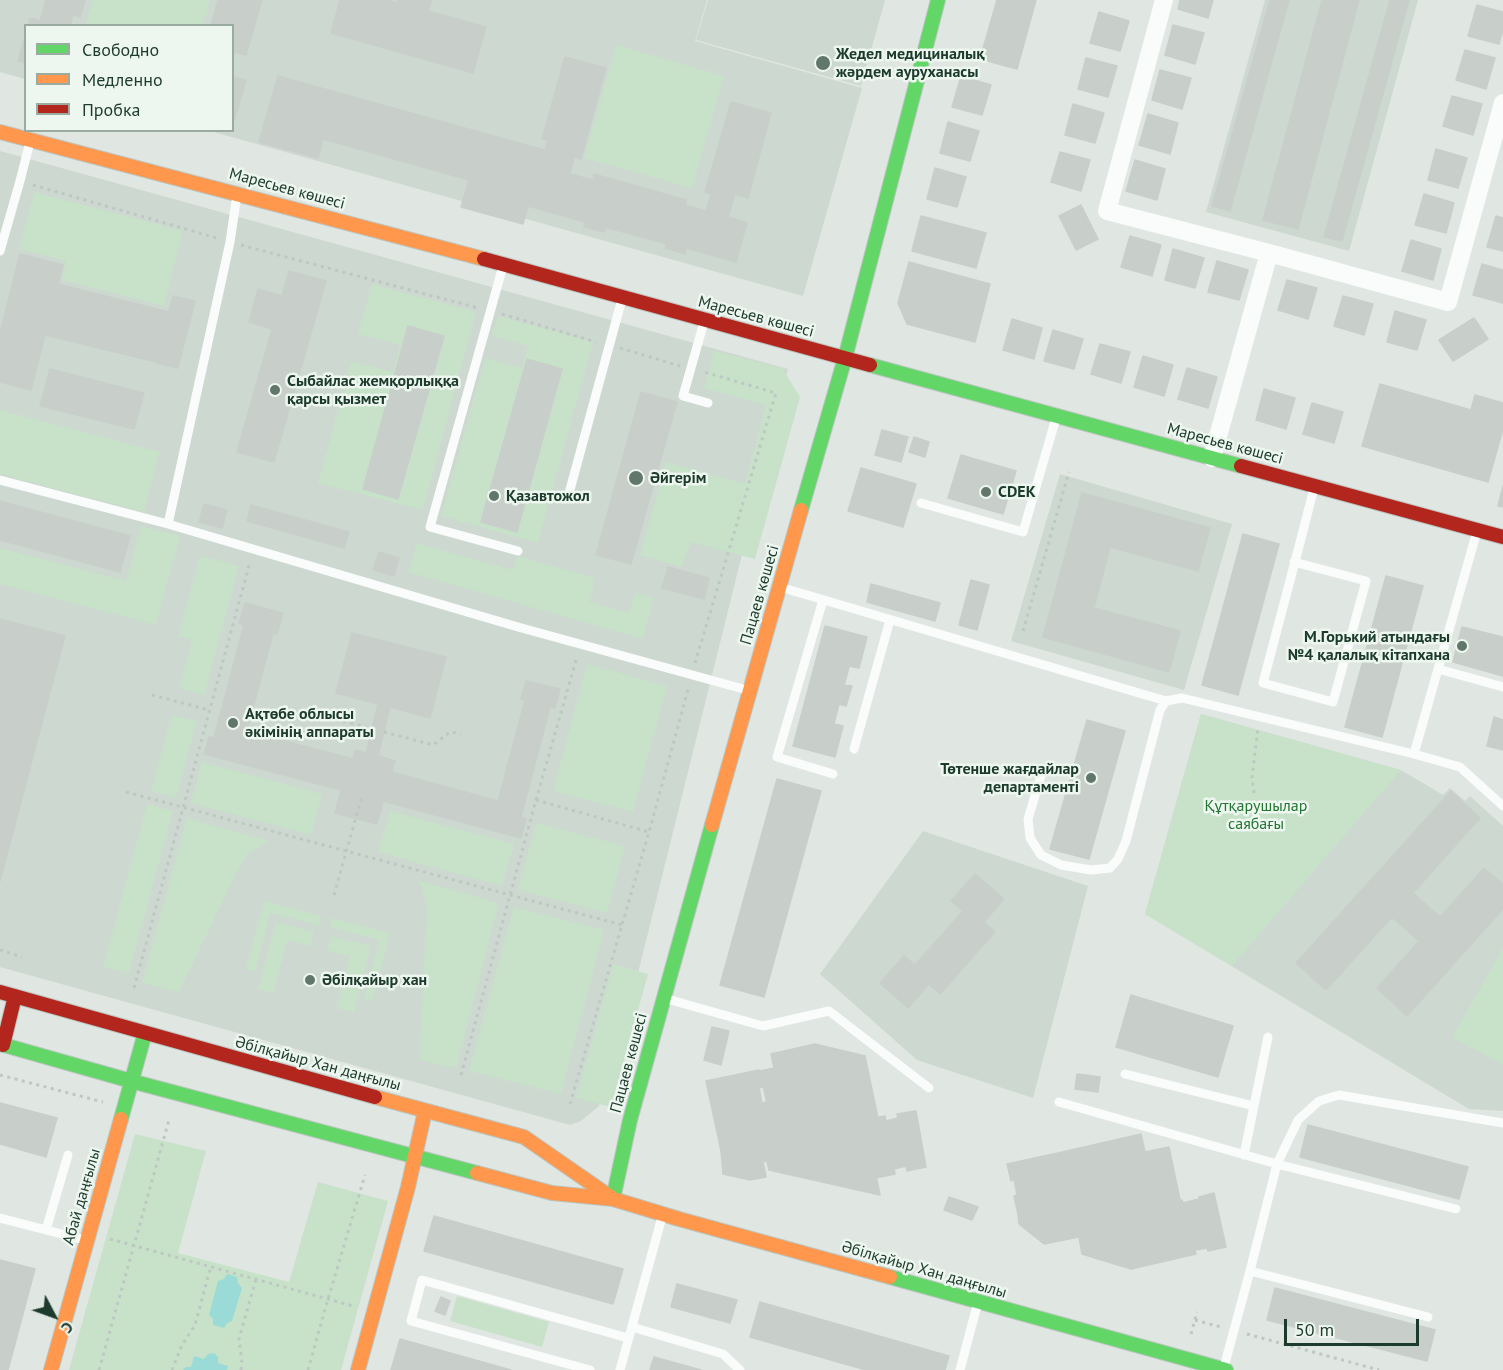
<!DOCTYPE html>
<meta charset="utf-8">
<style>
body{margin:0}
#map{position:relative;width:1503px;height:1370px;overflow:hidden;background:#e0e6e2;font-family:"PT Sans",sans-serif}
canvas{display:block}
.legend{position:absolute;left:24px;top:24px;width:210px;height:108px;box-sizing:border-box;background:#edf7f0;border:2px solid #9aaca2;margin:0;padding:8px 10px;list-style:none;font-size:18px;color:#1d3b2c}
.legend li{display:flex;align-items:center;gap:12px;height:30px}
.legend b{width:30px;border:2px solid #9aaca2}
.north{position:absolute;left:24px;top:1286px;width:60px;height:60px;-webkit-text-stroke:4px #edf7f0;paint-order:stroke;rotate:131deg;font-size:16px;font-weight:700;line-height:24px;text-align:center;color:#1d3b2c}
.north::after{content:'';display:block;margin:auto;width:21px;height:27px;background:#1d3b2c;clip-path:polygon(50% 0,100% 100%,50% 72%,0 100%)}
.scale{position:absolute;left:1284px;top:1319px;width:135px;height:27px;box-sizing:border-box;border:3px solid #1d3b2c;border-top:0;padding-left:8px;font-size:18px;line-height:21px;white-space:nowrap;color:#1d3b2c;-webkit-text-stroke:4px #edf7f0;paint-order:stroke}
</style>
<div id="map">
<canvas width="1503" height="1370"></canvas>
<ul class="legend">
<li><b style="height:8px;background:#63d668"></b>Свободно</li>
<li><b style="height:8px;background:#ff974d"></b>Медленно</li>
<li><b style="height:8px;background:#b3261e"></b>Пробка</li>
</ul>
<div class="north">С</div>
<div class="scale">50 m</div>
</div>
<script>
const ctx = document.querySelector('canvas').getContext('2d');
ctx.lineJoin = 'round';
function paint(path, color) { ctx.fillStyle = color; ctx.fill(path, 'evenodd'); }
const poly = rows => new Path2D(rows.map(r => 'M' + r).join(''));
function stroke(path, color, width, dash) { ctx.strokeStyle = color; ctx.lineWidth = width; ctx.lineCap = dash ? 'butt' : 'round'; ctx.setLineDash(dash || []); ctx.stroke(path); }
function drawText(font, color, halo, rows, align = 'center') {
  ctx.font = font + ' "PT Sans",sans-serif'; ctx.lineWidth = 5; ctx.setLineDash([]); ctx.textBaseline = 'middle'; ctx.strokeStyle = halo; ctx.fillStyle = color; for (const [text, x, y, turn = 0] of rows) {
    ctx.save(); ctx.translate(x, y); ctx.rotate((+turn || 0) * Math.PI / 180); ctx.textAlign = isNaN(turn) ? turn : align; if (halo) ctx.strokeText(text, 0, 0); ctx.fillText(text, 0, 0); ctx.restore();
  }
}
paint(poly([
 [0,0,707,0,695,41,862,88,803,296,210,131,232,130,232,26,26,26,25,79,0,72],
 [708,0,885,0,861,86,696,40],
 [1265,0,1418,0,1349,251,1206,212],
 [0,151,788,369,609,1090,598,1107,581,1121,570,1125,0,967],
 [1060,474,1232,524,1184,690,1011,641],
 [1201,714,1401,770,1443,795,1450,788,1465,801,1470,796,1503,826,1503,1111,1469,1109,1145,914],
 [923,831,1088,886,1033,1098,917,1060,820,974]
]), '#cdd8d1');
paint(poly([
 [93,0,210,0,203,25,95,26,86,23],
 [616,45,724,76,692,188,584,158],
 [34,192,183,231,164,306,62,280,66,261,19,249],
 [372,284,476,312,423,510,318,483,351,361,393,372,400,345,358,334],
 [498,316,593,342,538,543,441,516,485,358,522,368,528,346,492,336],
 [714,351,782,368,800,397,755,559,691,542,682,567,640,555,666,462,745,484,766,405,704,388],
 [0,410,160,452,144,512,0,474],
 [141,526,180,536,156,625,0,584,0,548,126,581],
 [417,543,512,570,517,556,595,578,589,602,629,613,635,593,654,598,643,639,408,572],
 [200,556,239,566,204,695,179,688,192,640,178,636],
 [587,664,667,686,633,812,553,791],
 [1201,714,1401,770,1232,966,1145,914],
 [172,715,197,721,176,798,151,791],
 [202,762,322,794,311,835,191,803],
 [147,804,173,811,129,973,103,967],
 [390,811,514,844,502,886,378,852],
 [187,818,269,841,253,850,247,855,239,868,179,992,142,983],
 [536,823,625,846,607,913,518,890],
 [417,880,499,903,456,1068,419,1060,427,909,423,890],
 [264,901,321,916,319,925,270,913,255,971,246,969],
 [514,907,604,930,561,1094,469,1071],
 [332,918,390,933,373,1000,364,998,379,940,329,927],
 [276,922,314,932,310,946,288,940,273,993,258,989],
 [331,936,371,946,354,1012,337,1008,350,956,327,950],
 [1503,948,1503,1065,1452,1037],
 [613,964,648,974,611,1107,576,1098],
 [135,1134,206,1151,178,1253,289,1282,318,1182,388,1201,341,1370,69,1370],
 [457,1296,549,1322,542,1347,450,1321]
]), '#c7e2c9');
paint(poly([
 [227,1274,237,1277,238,1283,242,1288,232,1321,227,1323,224,1328,213,1325,213,1319,209,1315,218,1281,224,1279],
 [214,1353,218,1357,218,1363,228,1366,227,1370,183,1370,186,1367,191,1367,194,1356,204,1359,208,1354]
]), '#9bdbd7');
const building = poly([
 [46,0,85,0,80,17,73,15,70,26,28,26,30,18,40,21,46,0],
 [218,0,262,0,246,55,233,52,232,55,232,26,211,26,218,0],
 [340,0,386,0,397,3,398,0,432,0,428,11,486,27,473,73,331,33,340,0],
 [997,0,1036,0,1017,69,980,59,997,0],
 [1180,0,1213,0,1208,18,1178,9,1180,0],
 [1270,0,1289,0,1230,211,1212,206,1270,0],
 [1322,0,1359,0,1298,229,1263,220,1322,0],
 [1390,0,1409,0,1342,241,1324,237,1390,0],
 [1477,5,1503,12,1503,29,1499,44,1468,36,1477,5],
 [1099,12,1129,21,1120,51,1090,43,1099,12],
 [1173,25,1204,33,1195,64,1165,55,1173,25],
 [26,33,26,63,18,61,26,33],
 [1465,50,1495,58,1486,89,1456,80,1465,50],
 [565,57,606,68,581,159,574,157,570,174,593,180,594,174,686,200,685,205,706,211,711,194,705,192,731,102,771,113,748,198,735,194,728,217,747,223,736,262,686,248,685,254,665,248,667,244,605,227,604,232,584,227,585,222,528,206,523,224,461,207,469,180,323,139,318,158,259,142,278,76,544,150,541,164,548,140,542,139,565,57],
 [1086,58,1117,66,1108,97,1078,89,1086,58],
 [1160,70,1191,78,1182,109,1152,100,1160,70],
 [961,76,991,85,982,115,952,107,961,76],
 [232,77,246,80,235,119,232,119,232,77],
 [1452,96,1482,104,1473,135,1443,126,1452,96],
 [1073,104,1104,113,1095,143,1065,135,1073,104],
 [1148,114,1178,123,1170,154,1139,145,1148,114],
 [948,122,979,131,970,161,940,153,948,122],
 [1436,149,1467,158,1458,188,1428,180,1436,149],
 [1060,152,1090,160,1081,191,1051,182,1060,152],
 [1135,160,1165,169,1157,200,1126,191,1135,160],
 [935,168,966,177,957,207,927,199,935,168],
 [1424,194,1454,203,1446,233,1415,225,1424,194],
 [1081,205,1098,239,1076,250,1059,216,1081,205],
 [921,216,986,233,976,268,912,251,921,216],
 [1496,216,1503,218,1503,251,1487,247,1496,216],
 [1130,236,1161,245,1152,276,1121,267,1130,236],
 [1411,240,1441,249,1433,280,1402,271,1411,240],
 [1173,249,1204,258,1195,288,1165,280,1173,249],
 [20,254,63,265,31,390,0,382,0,333,20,254],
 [1217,261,1248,270,1239,300,1208,292,1217,261],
 [909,262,990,284,975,342,907,324,898,303,909,262],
 [1482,264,1503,270,1503,303,1473,295,1482,264],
 [289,271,326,281,274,462,237,452,272,329,249,322,258,289,282,296,289,271],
 [1287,280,1317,288,1308,319,1278,310,1287,280],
 [58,284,169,312,156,362,45,335,58,284],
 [173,296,195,301,178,368,156,363,173,296],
 [1343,296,1373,304,1364,335,1334,326,1343,296],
 [1395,311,1426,320,1417,350,1387,342,1395,311],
 [1474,318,1488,339,1453,361,1439,340,1474,318],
 [1012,319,1042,328,1034,359,1003,350,1012,319],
 [408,326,444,336,398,499,363,489,408,326],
 [1053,330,1083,339,1074,369,1044,361,1053,330],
 [1100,344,1130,352,1121,383,1091,374,1100,344],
 [1143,356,1173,365,1164,396,1134,387,1143,356],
 [527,359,562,369,517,532,481,522,527,359],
 [1187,368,1217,377,1208,408,1178,399,1187,368],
 [50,369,144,393,134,429,40,406,50,369],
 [1380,384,1471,410,1475,395,1503,403,1503,429,1488,482,1362,446,1380,384],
 [1264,389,1295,398,1286,429,1256,420,1264,389],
 [641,392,677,402,631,564,596,555,641,392],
 [1312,403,1343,412,1334,443,1303,434,1312,403],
 [882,430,908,437,901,462,875,455,882,430],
 [914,437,929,442,925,457,909,452,914,437],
 [961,455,1016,471,1003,514,948,498,961,455],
 [861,468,916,484,903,527,848,511,861,468],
 [1503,486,1503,507,1498,506,1503,486],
 [1082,493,1210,528,1198,571,1110,547,1094,608,1180,631,1169,672,1043,637,1082,493],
 [0,501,130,536,120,572,0,540,0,501],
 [204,504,227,510,222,528,199,522,204,504],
 [251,505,349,532,344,548,247,521,251,505],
 [1243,534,1279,544,1238,695,1202,685,1243,534],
 [379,552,399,558,394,576,373,570,379,552],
 [668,567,709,578,704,599,662,588,668,567],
 [1386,576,1423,586,1382,737,1345,727,1386,576],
 [971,580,989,585,977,630,959,625,971,580],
 [871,584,940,603,935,621,867,602,871,584],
 [245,603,283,613,277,634,273,633,247,731,353,759,355,750,366,753,378,704,336,693,352,633,446,657,430,718,390,707,378,756,395,761,392,772,498,801,525,700,521,699,526,681,560,689,555,708,550,707,521,817,526,819,521,838,383,801,377,824,335,813,341,790,204,754,209,737,214,738,244,625,239,623,245,603],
 [0,619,65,636,0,881,0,619],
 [825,626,867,637,859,668,849,666,847,675,844,685,852,686,846,706,839,704,834,724,843,726,835,757,793,746,825,626],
 [1462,627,1503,637,1503,676,1453,662,1462,627],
 [1494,717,1503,720,1503,750,1487,746,1494,717],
 [1087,720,1125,731,1089,859,1050,849,1087,720],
 [777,779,821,791,764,997,720,985,777,779],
 [1451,791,1480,818,1413,893,1440,917,1484,868,1503,884,1503,909,1407,1016,1377,988,1419,941,1392,917,1326,990,1296,963,1451,791],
 [975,874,1004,899,984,922,995,932,940,994,929,984,908,1008,880,983,904,956,915,965,963,911,951,901,975,874],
 [1131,995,1233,1026,1218,1077,1116,1047,1131,995],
 [712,1027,729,1031,721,1065,704,1060,712,1027],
 [815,1044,865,1056,878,1118,865,1120,880,1195,769,1170,767,1161,744,1165,732,1152,721,1151,717,1132,771,1122,760,1071,774,1068,771,1054,815,1044],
 [759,1070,762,1087,759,1088,762,1103,766,1102,770,1121,717,1132,706,1081,759,1070],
 [1077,1074,1100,1077,1098,1092,1075,1089,1077,1074],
 [0,1103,57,1118,46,1157,0,1144,0,1103],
 [916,1111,926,1167,907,1171,906,1166,894,1169,895,1174,876,1178,865,1120,885,1116,886,1121,898,1118,897,1114,916,1111],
 [1308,1125,1468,1167,1459,1199,1300,1157,1308,1125],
 [1141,1134,1145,1152,1169,1147,1180,1200,1171,1202,1183,1257,1131,1269,1082,1254,1079,1237,1044,1244,1019,1224,1018,1214,1070,1203,1067,1188,1062,1189,1058,1170,1062,1169,1058,1153,1141,1134],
 [721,1151,732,1152,744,1165,763,1162,766,1177,750,1180,723,1174,721,1151],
 [1058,1153,1062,1169,1058,1170,1062,1189,1067,1188,1070,1203,1018,1214,1014,1196,1017,1195,1014,1179,1011,1181,1007,1164,1058,1153],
 [1214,1193,1226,1247,1208,1251,1207,1248,1195,1250,1196,1254,1183,1257,1171,1202,1182,1200,1183,1203,1199,1199,1199,1197,1214,1193],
 [949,1197,978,1207,972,1220,944,1210,949,1197],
 [434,1216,623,1269,613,1304,424,1251,434,1216],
 [0,1260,35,1269,8,1370,0,1370,0,1260],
 [677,1284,737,1300,730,1323,671,1307,677,1284],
 [1275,1288,1435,1330,1427,1361,1267,1320,1275,1288],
 [441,1297,450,1301,445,1315,435,1311,441,1297],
 [760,1302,949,1356,945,1370,866,1370,750,1337,760,1302],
 [400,1339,511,1370,391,1370,400,1339],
 [654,1357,701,1370,650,1370,654,1357]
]);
paint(building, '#c8cfcb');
stroke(building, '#c8cfcb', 1.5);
const fast = poly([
 [870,365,1241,466],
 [801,510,845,358,938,0],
 [0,1044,131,1081,477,1173],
 [121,1119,145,1033],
 [613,1199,630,1120,712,825],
 [890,1277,1226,1370]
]);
const slow = poly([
 [0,132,484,259],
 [712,825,801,510],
 [375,1097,524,1137,612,1198],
 [477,1173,552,1193,613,1199,679,1219,890,1277],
 [51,1370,121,1119],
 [358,1370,408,1187,425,1111]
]);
const jam = poly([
 [484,259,870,365],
 [1241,466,1503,537],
 [0,992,375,1097],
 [3,1045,15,996]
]);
stroke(fast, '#bbc6c0', 16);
stroke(slow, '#bbc6c0', 16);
stroke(jam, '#bbc6c0', 16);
stroke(poly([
 [33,185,217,238],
 [241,245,478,308],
 [502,314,596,342],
 [620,348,680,366],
 [1023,631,1069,472],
 [695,663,776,393,704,372],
 [152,695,209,710],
 [307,711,372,729],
 [384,732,433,745,450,732,461,734],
 [126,792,622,925],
 [1254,793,1252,777,1258,728],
 [536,800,577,657],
 [334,895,362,796],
 [0,950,22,957],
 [134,988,250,562],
 [0,1075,103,1102],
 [461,1075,536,800,649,832],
 [570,1104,649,832,689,686],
 [110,1239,353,1306],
 [1195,1320,1221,1327],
 [1191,1334,1197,1312],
 [1247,1334,1379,1370],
 [99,1370,169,1120],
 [172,1370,182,1345,195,1325,211,1266],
 [241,1370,242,1363,239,1339,256,1279],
 [308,1370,328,1299,365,1175]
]), '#bdc8c2', 3, [3, 4.5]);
stroke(poly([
 [0,251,20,181,30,142],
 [503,266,430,527,518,551],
 [704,322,683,396,708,403],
 [0,480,168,524,518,627,747,690],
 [568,497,622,299],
 [921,503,1023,532,1056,418],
 [168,524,230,242,237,195],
 [1477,531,1414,754,1460,767,1503,806],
 [1294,562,1366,581,1333,702,1263,683,1302,535,1314,488],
 [780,587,1166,701],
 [823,600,777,757,833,774],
 [1438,669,1503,687],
 [854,749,890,620],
 [1042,772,1028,819,1030,838,1041,855,1061,865,1091,870,1110,868,1118,859,1126,841,1160,710,1166,701,1182,698,1414,754],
 [667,999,763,1026,829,1011,929,1088],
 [1125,1074,1254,1106],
 [1059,1102,1277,1164,1298,1120,1319,1101,1339,1095,1503,1123],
 [1244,1155,1268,1037],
 [0,1218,85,1240],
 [46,1230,68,1155],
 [1250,1271,1428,1317],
 [632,1327,723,1354,740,1370],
 [1224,1367,1250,1271,1277,1164,1456,1209],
 [590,1370,411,1321,422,1280,628,1338],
 [620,1370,662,1217],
 [960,1370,978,1302]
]), '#fafbfb', 9);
stroke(poly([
 [1164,0,1107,211,1269,253,1448,302,1503,103],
 [1212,458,1269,253]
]), '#fafbfb', 18);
stroke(fast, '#63d668', 14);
stroke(slow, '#ff974d', 14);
stroke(jam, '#b3261e', 14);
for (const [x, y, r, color] of [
 [823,63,8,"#61776c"],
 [275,390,6,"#61776c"],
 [636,478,8,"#61776c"],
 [986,492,6,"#61776c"],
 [494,496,6,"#61776c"],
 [1462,646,6,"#61776c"],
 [233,723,6,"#61776c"],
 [1091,778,6,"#61776c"],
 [310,980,6,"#61776c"]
]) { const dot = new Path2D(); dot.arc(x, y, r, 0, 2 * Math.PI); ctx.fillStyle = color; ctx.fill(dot); stroke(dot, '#edf7f0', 2); }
drawText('bold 16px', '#1d3b2c', '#edf7f0', [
 ["Жедел медициналық",836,54],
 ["жәрдем ауруханасы",836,72],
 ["Сыбайлас жемқорлыққа",287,381],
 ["қарсы қызмет",287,399],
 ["Әйгерім",650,478],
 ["CDEK",998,492],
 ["Қазавтожол",506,496],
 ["М.Горький атындағы",1450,637,"right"],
 ["№4 қалалық кітапхана",1450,655,"right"],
 ["Ақтөбе облысы",245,714],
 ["әкімінің аппараты",245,732],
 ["Төтенше жағдайлар",1079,769,"right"],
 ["департаменті",1079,787,"right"],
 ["Әбілқайыр хан",322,980]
], 'left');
drawText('16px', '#1d3b2c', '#edf7f0', [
 ["Маресьев көшесі",287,189,15],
 ["Маресьев көшесі",756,317,15],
 ["Маресьев көшесі",1225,444,15],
 ["Пацаев көшесі",760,595,-74],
 ["Пацаев көшесі",629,1063,-75],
 ["Әбілқайыр Хан даңғылы",318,1064,15],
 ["Абай даңғылы",82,1197,-74],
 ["Әбілқайыр Хан даңғылы",924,1270,16]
]);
drawText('16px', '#237532', '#edf7f0', [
 ["Құтқарушылар",1256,806],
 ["саябағы",1256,824]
]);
</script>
